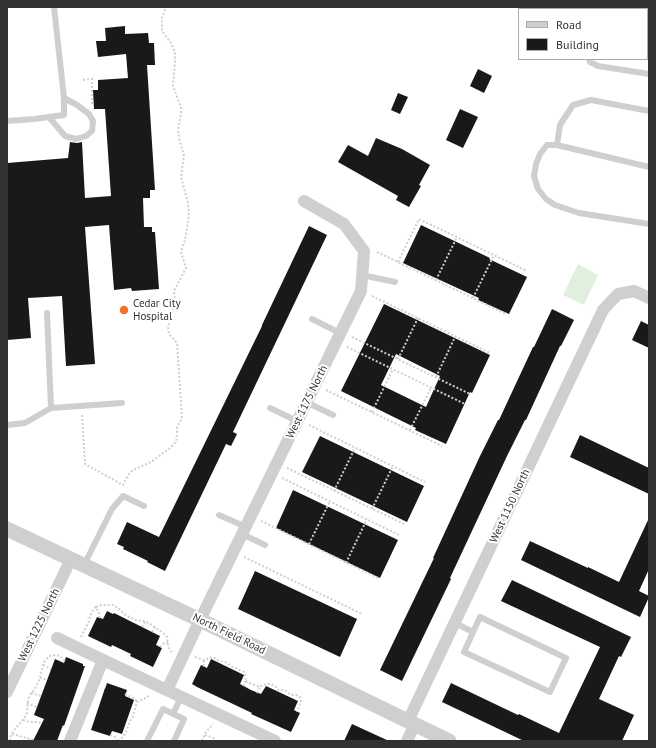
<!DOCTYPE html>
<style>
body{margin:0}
#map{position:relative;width:656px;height:748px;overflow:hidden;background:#fff;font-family:"PT Sans",sans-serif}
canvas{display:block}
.frame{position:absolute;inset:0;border:8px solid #323232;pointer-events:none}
.legend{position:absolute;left:518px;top:8px;width:130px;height:52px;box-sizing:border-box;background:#fff;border:1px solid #adadad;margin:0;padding:5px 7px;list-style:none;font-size:12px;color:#323232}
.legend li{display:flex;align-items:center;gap:8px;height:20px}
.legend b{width:20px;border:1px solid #adadad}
</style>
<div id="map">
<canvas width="656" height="748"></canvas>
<div class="frame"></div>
<ul class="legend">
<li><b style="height:5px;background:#cfcfcf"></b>Road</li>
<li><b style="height:11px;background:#191919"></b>Building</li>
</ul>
</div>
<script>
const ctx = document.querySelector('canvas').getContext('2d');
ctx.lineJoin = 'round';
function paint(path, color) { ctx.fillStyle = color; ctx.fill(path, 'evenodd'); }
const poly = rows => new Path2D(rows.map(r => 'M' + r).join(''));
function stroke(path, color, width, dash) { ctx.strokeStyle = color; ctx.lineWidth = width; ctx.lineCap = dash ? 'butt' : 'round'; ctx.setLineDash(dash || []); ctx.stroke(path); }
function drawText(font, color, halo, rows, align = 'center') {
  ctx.font = font + ' "PT Sans",sans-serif'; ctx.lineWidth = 4; ctx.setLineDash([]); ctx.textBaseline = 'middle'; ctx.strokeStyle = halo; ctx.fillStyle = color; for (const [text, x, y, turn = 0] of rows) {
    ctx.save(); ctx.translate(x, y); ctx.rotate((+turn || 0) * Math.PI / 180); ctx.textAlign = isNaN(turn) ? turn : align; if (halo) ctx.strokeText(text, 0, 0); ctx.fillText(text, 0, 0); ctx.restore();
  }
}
paint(poly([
 [578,264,598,275,584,305,563,295]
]), '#e1efdf');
paint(poly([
 [125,26,125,34,148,33,149,43,154,43,155,65,147,65,155,190,150,190,150,198,143,198,144,227,152,227,152,232,155,232,159,289,132,291,131,288,114,290,109,225,85,227,95,364,66,366,62,296,28,298,31,338,7,340,7,163,68,158,70,142,77,143,82,142,85,198,111,196,105,109,94,109,93,90,98,90,98,80,128,78,126,54,98,57,96,41,106,41,105,28],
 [478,69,492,76,484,93,470,86],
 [398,93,408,97,400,114,391,110],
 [460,109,478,117,463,148,446,140],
 [376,138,402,149,430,165,419,185,421,186,409,207,396,200,398,196,338,162,348,145,368,156],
 [421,225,490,258,489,259,527,277,509,314,478,300,479,298,403,263],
 [309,226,327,235,233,432,237,434,231,446,226,444,165,571,147,562,148,561,123,549,124,547,117,544,127,522,159,537,262,326,262,325],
 [384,304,490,355,472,393,470,392,446,444,415,430,416,428,341,391],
 [396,354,440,376,426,407,381,385],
 [552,309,574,320,561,346,560,346,526,420,525,420,507,456,450,578,451,579,402,681,380,670,434,558,433,558,480,456,498,420,499,420,533,347,534,347],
 [641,321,649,325,649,348,632,340],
 [580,435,649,468,649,494,570,457],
 [320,436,424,486,407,522,302,472],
 [293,490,398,540,380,578,276,528],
 [649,518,649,569,639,591,649,596,649,597,640,617,521,560,530,541,588,568,588,567,619,582],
 [255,571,357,619,340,657,238,609],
 [512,580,631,637,621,657,619,656,599,699,634,715,622,741,524,741,442,702,451,683,518,715,519,714,559,733,600,647,501,601],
 [107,611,113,614,114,613,160,636,156,645,162,648,153,667,130,656,131,654,112,645,111,647,88,636,97,617,103,619],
 [66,657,83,664,83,666,85,666,64,726,63,725,57,741,33,741,44,719,34,715,55,659,64,663],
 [211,659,244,675,240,684,251,690,261,694,266,686,298,701,294,710,300,713,291,732,251,714,252,713,197,687,192,684,201,665,207,668],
 [107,683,127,690,125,696,134,700,122,734,112,731,110,736,91,730,105,688,105,689],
 [352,724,389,741,344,741]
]), '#191919');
stroke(poly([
 [83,80,92,79,92,104],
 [377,252,506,314],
 [398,262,419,219,527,271],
 [436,280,457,237],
 [372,296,490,353],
 [473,298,494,255],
 [352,337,470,394],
 [347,347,465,404],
 [398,359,418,318],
 [436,377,455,337],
 [326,390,442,446],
 [372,412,393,369],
 [82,415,85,464,123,485,128,475,133,470,151,462,170,448,176,442,177,437,177,427,182,418,177,343,169,334,168,328,175,301,174,291,186,268,181,252,185,240,189,216,188,203,181,177,184,156,179,138,178,130,181,114,181,107,173,86,175,62,175,52,171,43,162,31,162,18,166,7],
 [309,425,425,482],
 [410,430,431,388],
 [287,468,404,524],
 [282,478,399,535],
 [334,491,355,448],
 [372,509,393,466],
 [261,521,378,578],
 [309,544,330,501],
 [244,557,362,614],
 [346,563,367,519],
 [96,607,101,605,113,605,118,608,124,614,135,620,143,621,149,623,163,633,167,637,168,646,170,650,172,652],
 [142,627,145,622],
 [152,632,155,627],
 [81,637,89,621,91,614,94,608,96,607,100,615,99,618],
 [160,647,163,644,168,642],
 [195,657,204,660,213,657,219,661,225,662,231,666,244,672,246,677,245,681,260,687,261,686,266,684,271,684,276,687,278,690,285,690,291,695,296,695,300,697,301,701,297,712],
 [43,665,51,669],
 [203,666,204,664,204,660],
 [40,677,47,680],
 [243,686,245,681],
 [31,693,41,696],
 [257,693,260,687],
 [125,694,135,699,137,702],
 [27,703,37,707],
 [23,720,30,722,37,722,41,723],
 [12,734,34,740],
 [110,735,115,737,116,741],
 [205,735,216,739],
 [10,741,11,735,14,730,23,720,27,713,28,700,30,695,34,690,38,683,40,677,42,669,44,662,48,657,53,655,60,656,65,661],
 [118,741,124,736,126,732,130,721,133,716,137,702,143,699,147,698,149,694],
 [202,741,206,732,213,724]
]), '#cfcfcf', 2, [2, 2]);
stroke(poly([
 [647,36,649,37],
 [589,59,590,62,598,66,649,74],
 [649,111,591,100,573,105,560,125,557,145,649,167],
 [49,117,65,136,76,139,86,136,92,131,93,121,89,114,77,105,64,98],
 [7,121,34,119,64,115,64,98,54,7],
 [557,145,547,145,540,154,536,164,534,176,538,189,546,199,555,205,579,213,649,224],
 [362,275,395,282],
 [47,313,51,408],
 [312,319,340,333],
 [306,402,333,415],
 [270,408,297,421],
 [7,425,25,423,51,408,122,403],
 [219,515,246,527],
 [242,534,265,545],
 [84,565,112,509,123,496,144,506],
 [480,617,566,658,550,692,464,652,480,617],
 [455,623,473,632],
 [173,714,181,697],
 [147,741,163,709,184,719,174,741]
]), '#cfcfcf', 6);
stroke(poly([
 [57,638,103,660],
 [167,690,200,620,361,291,364,251,344,224,304,201],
 [7,692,71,559],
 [408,721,603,310,618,294,634,291,649,298],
 [70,741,103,660,275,741],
 [407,741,415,724]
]), '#cfcfcf', 12);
stroke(poly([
 [7,529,200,620,449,741]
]), '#cfcfcf', 15);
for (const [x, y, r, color] of [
 [124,310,5,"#f57027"]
]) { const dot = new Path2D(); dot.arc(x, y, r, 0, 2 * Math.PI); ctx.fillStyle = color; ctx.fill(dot); stroke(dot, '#fff', 1.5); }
drawText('11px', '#323232', '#fff', [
 ["Cedar City",133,304],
 ["Hospital",133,317]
], 'left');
drawText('11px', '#323232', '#fff', [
 ["West 1175 North",307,402,-64],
 ["West 1150 North",510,506,-65],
 ["West 1225 North",39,625,-64],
 ["North Field Road",229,634,26]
]);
</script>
